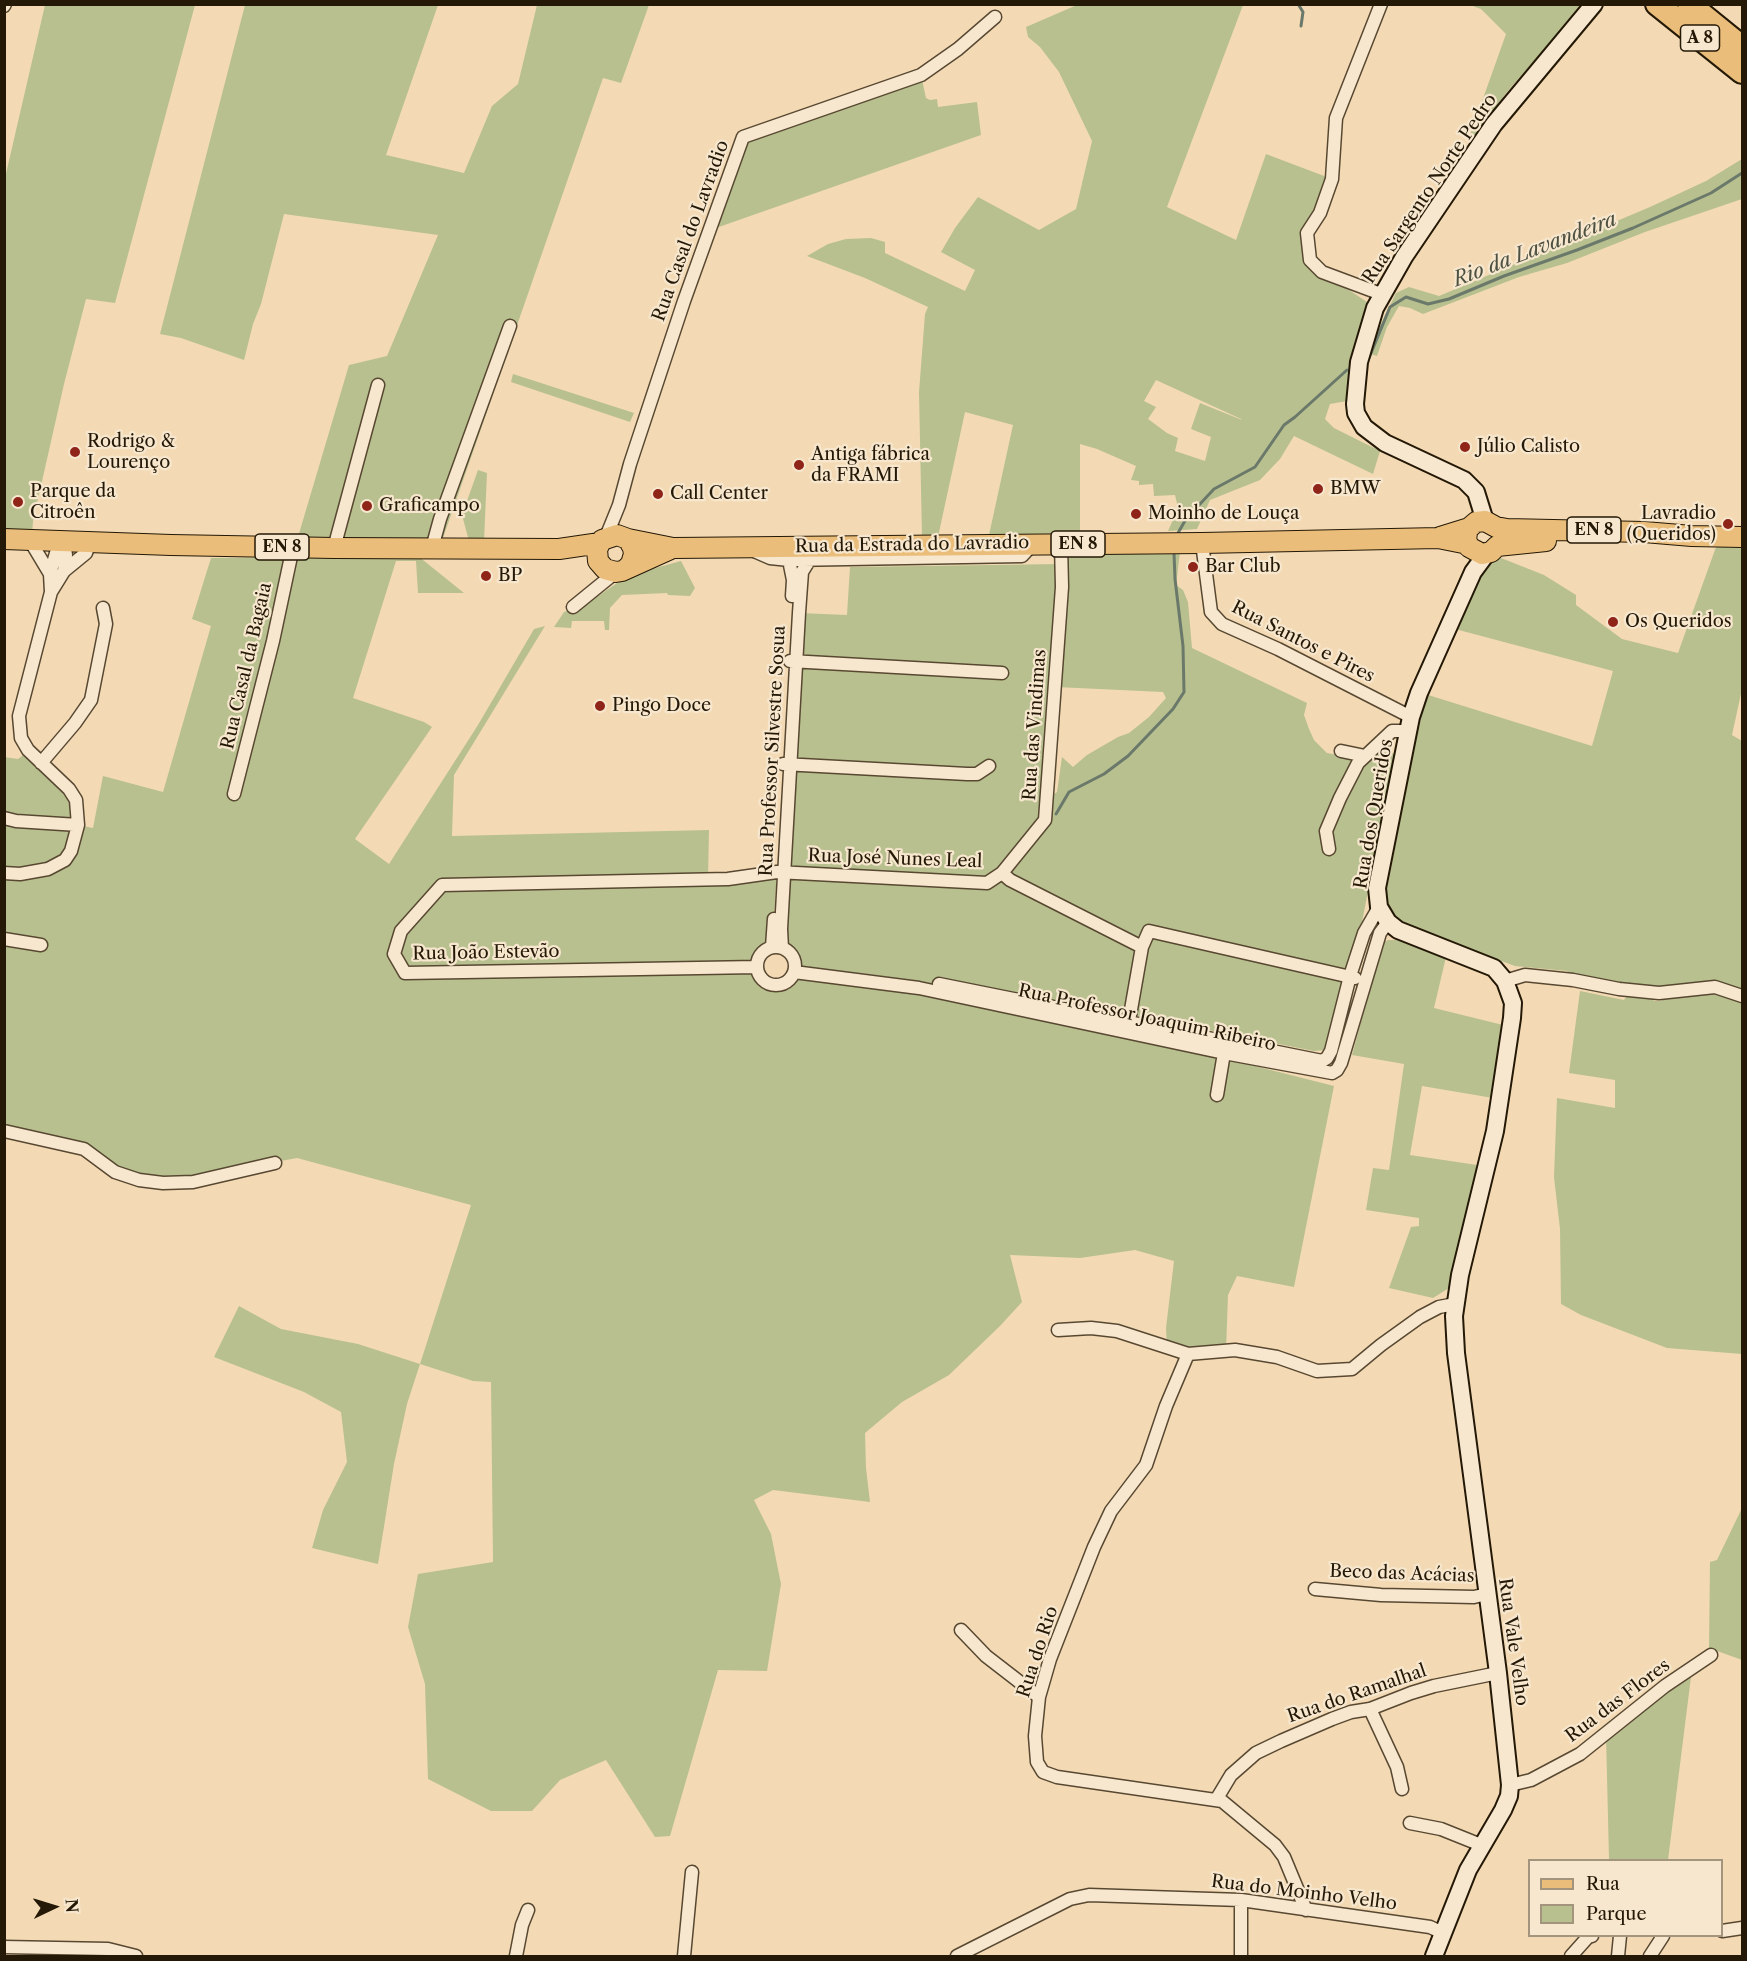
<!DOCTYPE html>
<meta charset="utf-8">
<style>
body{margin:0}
#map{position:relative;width:1747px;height:1961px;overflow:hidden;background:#f3dab4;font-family:"Libre Caslon Text",serif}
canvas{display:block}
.frame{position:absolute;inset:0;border:6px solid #241806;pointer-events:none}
.legend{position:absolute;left:1528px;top:1859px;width:195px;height:78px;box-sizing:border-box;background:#f7e7ce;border:2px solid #a3947e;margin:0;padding:8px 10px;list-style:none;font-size:18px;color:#241806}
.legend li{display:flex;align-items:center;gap:12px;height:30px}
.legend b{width:30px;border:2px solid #a3947e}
.north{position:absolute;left:24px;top:1877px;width:60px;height:60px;-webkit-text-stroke:4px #f7e7ce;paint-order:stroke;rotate:86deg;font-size:16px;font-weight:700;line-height:24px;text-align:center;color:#241806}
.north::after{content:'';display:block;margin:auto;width:21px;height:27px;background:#241806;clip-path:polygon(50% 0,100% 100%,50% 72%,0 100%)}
</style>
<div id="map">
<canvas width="1747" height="1961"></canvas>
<div class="frame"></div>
<ul class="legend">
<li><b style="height:8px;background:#eabd7a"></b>Rua</li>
<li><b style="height:16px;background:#b8c08f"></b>Parque</li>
</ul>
<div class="north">N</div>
</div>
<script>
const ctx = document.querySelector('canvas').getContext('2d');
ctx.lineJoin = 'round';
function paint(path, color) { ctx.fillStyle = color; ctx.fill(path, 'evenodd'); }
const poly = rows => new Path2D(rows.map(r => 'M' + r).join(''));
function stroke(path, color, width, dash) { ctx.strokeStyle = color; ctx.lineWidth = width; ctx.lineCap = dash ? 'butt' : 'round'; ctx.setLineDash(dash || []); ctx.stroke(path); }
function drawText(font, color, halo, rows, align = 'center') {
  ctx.font = font + ' "Libre Caslon Text",serif'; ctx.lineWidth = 4.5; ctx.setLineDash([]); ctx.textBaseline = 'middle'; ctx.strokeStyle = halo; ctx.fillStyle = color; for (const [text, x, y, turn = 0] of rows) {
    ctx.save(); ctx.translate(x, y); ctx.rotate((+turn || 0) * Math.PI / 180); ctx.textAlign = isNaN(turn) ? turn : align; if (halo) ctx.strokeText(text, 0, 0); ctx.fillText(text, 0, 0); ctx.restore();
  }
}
paint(poly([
 [45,5,195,5,115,303,86,299,64,384,33,521,32,536,5,534,5,178],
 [245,5,438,5,386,155,464,173,492,106,518,84,537,5,649,5,621,83,603,78,442,541,298,537,349,365,387,356,438,235,284,214,261,304,253,324,244,360,181,338,160,334],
 [1077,5,1243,5,1167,207,1236,240,1266,154,1332,179,1307,233,1310,260,1322,272,1370,304,1350,368,1347,401,1330,404,1325,419,1334,428,1380,451,1373,474,1294,436,1280,459,1260,480,1210,500,1197,529,1168,531,1176,513,1177,503,1175,495,1154,496,1153,484,1139,485,1139,481,1131,480,1136,466,1097,449,1080,444,1080,533,989,535,1013,425,965,412,938,537,922,537,919,392,925,314,928,307,865,278,807,256,828,244,846,239,871,238,885,242,885,253,965,291,975,270,941,252,955,228,978,197,1039,230,1076,209,1092,141,1059,72,1040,47,1028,37,1026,27],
 [1156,380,1241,419,1242,420,1200,403,1191,429,1211,437,1205,461,1175,451,1178,438,1167,433,1148,419,1156,407,1144,401],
 [1470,5,1583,5,1506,93,1474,138,1470,135,1506,34,1481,9],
 [921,75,926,98,930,100,937,99,938,107,977,102,981,135,716,228,709,253,704,246,743,137],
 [1742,159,1742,199,1645,232,1567,263,1519,277,1423,314,1410,308,1399,306,1387,327,1377,356,1367,353,1396,293,1409,287,1439,296,1650,207,1706,181],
 [513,374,634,413,630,422,511,382],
 [478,470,487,473,484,541,469,541,462,515],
 [1742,546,1742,689,1732,735,1742,741,1742,1354,1667,1348,1581,1315,1561,1304,1560,1229,1554,1177,1557,1098,1615,1108,1615,1080,1569,1073,1580,991,1624,1000,1628,994,1651,996,1654,1001,1661,1001,1667,996,1690,997,1690,990,1573,980,1567,971,1515,966,1404,925,1394,919,1385,899,1425,694,1592,746,1613,671,1455,629,1479,573,1492,560,1501,558,1544,575,1576,595,1576,605,1622,639,1678,653,1716,547],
 [1180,552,1176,585,1183,590,1188,602,1192,648,1307,703,1304,715,1309,729,1314,740,1327,753,1349,757,1376,747,1395,754,1361,927,1348,963,1325,1050,1314,1051,1152,1019,1117,1019,924,982,860,973,859,979,1097,1026,1334,1086,1294,1287,1237,1276,1228,1295,1226,1351,1167,1347,1166,1328,1174,1261,1135,1250,1080,1258,1010,1255,1022,1302,1000,1326,949,1375,902,1402,865,1433,866,1468,870,1502,773,1490,754,1500,771,1534,781,1584,767,1671,718,1670,670,1836,655,1837,606,1760,560,1780,532,1811,491,1811,428,1779,425,1684,408,1627,418,1574,493,1562,491,1382,473,1381,420,1364,407,1404,394,1464,378,1564,312,1548,323,1510,347,1462,341,1412,304,1392,214,1357,239,1306,281,1329,358,1344,420,1364,471,1205,297,1158,163,1183,115,1172,84,1149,5,1133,4,757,18,759,23,755,26,758,28,756,69,789,78,825,93,828,103,776,163,792,211,626,192,619,211,558,418,556,464,593,418,593,416,561,396,561,353,698,424,722,432,727,355,839,389,864,478,725,534,629,545,626,454,775,452,836,709,830,708,879,777,872,772,947,761,955,757,967,760,976,764,981,775,985,783,983,793,974,795,965,792,956,785,949,799,613,847,615,850,567,1061,564,1076,553],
 [1056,687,1163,692,1166,698,1149,717,1129,733,1118,737,1087,755,1073,767,1062,757,1057,792,1048,798],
 [681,561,695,588,690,596,668,595,667,593,622,595,610,608,609,630,605,630,604,621,572,621,571,628,554,627,564,612,588,603,620,581,637,573],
 [1388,940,1396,940,1446,957,1434,1008,1503,1025,1493,1098,1422,1086,1410,1155,1477,1165,1449,1288,1433,1298,1389,1288,1411,1227,1419,1226,1419,1218,1366,1210,1373,1168,1389,1170,1404,1064,1352,1055,1383,942],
 [1742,1508,1742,1660,1709,1648,1710,1562,1717,1560],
 [1692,1669,1668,1860,1609,1860,1606,1734]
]), '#b8c08f');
stroke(poly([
 [1298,4,1303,12,1301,26],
 [1369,358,1390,307,1406,297,1428,304,1449,299,1504,276,1577,250,1633,228,1711,193,1742,173],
 [1178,533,1186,519,1214,489,1255,467,1284,425,1295,417,1347,370],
 [1056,814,1069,792,1104,774,1128,756,1173,709,1184,692,1183,646,1175,579,1174,553]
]), '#6b796b', 3);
const street = poly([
 [1381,4,1336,118,1332,179,1320,213,1307,233,1310,260,1322,272,1381,294],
 [4,6,5,4],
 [606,537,619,505,630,464,684,301,743,137,921,75,958,49,995,17],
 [29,539,50,574],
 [1202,543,1211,612,1222,624,1278,649,1411,717],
 [334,548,378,385],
 [432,548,440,519,510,326],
 [754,551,770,558,789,560,1022,556,1033,544],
 [789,560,793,580,792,596],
 [64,571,86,553,90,542],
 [51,592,50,574,56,553,64,541],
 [573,607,616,572],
 [790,661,1002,673],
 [1341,751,1365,756],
 [41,763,75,723,91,700,106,624,103,608],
 [783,764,967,774,977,774,989,766],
 [234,794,273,641,293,547],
 [4,818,16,821,78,825],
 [1329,849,1326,831,1340,798,1358,763,1392,731,1409,731],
 [4,873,20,874,48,869,65,860,71,851,78,825,76,800,69,789,28,750,21,738,19,716,51,592,64,571,66,555,64,541],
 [1002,873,1010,880,1142,947],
 [4,939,41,945],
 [772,947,774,919],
 '757 966a19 19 0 1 1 38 0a19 19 0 1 1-38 0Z',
 [782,948,781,929,799,613,802,572,810,559],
 [757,967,405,973,394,954,401,931,442,885,728,879,777,872,987,883,1002,873,1045,820,1062,587,1061,544],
 [794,972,919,988,1224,1053,1332,1073,1337,1070,1341,1063,1380,933,1388,922],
 [1505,981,1525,975,1573,980,1619,989,1659,993,1715,987,1742,996],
 [939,984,1322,1061,1327,1058,1331,1051,1350,976,1364,933,1379,907],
 [1129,1021,1142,947,1149,931,1355,978],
 [1217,1095,1224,1053],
 [4,1131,84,1149,115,1172,139,1180,163,1183,193,1182,275,1163],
 [1058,1330,1091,1328,1117,1331,1188,1354,1235,1350,1277,1357,1317,1371,1352,1369,1381,1345,1420,1317,1439,1307,1455,1304],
 [1188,1354,1166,1406,1146,1465,1111,1511,1094,1547,1050,1659,1039,1697,1035,1736,1037,1762,1043,1772,1057,1777,1222,1801,1275,1845,1284,1857,1306,1910],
 [1315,1589,1381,1595,1474,1597,1487,1594],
 [961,1630,986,1656,1039,1697],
 [1370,1709,1397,1767,1402,1789],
 [1510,1785,1531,1780,1580,1754,1665,1686,1711,1655],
 [1216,1800,1231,1775,1256,1753,1281,1741,1332,1719,1351,1712,1370,1709,1411,1693,1434,1686,1498,1673],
 [1410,1823,1441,1829,1481,1845],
 [1241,1900,1241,1956],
 [1722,1931,1742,1928],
 [4,1947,108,1949,136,1956],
 [516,1956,522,1925,528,1910],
 [684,1956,692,1872],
 [957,1956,1070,1899,1089,1895,1241,1900,1430,1927,1443,1933],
 [1571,1956,1588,1937,1592,1936],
 [1618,1956,1620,1936],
 [1650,1956,1663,1936]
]);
const secondary = poly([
 [1485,521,1476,492,1464,480,1385,443,1364,427,1356,413,1355,404,1359,362,1375,308,1404,257,1494,124,1594,4],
 [1434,1956,1468,1870,1503,1810,1509,1796,1510,1785,1498,1673,1456,1353,1454,1316,1460,1275,1495,1131,1512,1018,1513,1003,1505,981,1494,968,1398,930,1388,922,1379,907,1377,888,1411,717,1419,693,1473,572,1487,553]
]);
const primary = poly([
 [1467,533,1466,539,1469,547,1482,554,1491,552,1497,546,1546,541],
 [1440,537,1469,528,1476,522,1485,521,1496,527,1507,529,1644,532,1692,536,1742,537],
 [4,539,171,545,334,548,559,549,600,543],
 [628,539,673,548,1202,543,1438,538,1468,544],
 [627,568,631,564,634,554,633,548,628,539,617,535,602,540,597,549,598,561,605,569,616,572,622,571,673,548]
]);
const highway = poly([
 [1657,4,1742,72],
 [1689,4,1742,47]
]);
stroke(street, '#584832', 15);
stroke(secondary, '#241806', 20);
stroke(primary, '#241806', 22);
stroke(highway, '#241806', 26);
stroke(street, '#f7e7ce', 12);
stroke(secondary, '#f7e7ce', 16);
stroke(primary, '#eabd7a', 20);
stroke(highway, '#eabd7a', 22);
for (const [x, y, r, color] of [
 [1465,447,6,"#8f2418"],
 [75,452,6,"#8f2418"],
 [799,465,6,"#8f2418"],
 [1318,489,6,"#8f2418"],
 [658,494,6,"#8f2418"],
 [18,502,6,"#8f2418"],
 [367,506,6,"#8f2418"],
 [1136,514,6,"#8f2418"],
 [1728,524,6,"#8f2418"],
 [1193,567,6,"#8f2418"],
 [486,576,6,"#8f2418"],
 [1613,622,6,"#8f2418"],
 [600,706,6,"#8f2418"]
]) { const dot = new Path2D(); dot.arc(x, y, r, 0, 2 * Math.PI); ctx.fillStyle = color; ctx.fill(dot); stroke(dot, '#f7e7ce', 2); }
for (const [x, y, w] of [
 [1700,38,39],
 [1594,530,54],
 [1078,544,54],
 [282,547,54]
]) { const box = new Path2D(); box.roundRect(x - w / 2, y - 13, w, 26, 4.5); ctx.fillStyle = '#f7e7ce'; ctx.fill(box); stroke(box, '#241806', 1.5); }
drawText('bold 16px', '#241806', null, [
 ["A 8",1700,38],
 ["EN 8",1594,530],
 ["EN 8",1078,544],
 ["EN 8",282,547]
]);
drawText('18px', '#241806', '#f7e7ce', [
 ["Rua Sargento Norte Pedro",1430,189,-56],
 ["Rua Casal do Lavradio",691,231,-70],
 ["Rua da Estrada do Lavradio",912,545,-1],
 ["Rua Santos e Pires",1303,642,27],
 ["Rua Casal da Bagaia",247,666,-77],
 ["Rua das Vindimas",1035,725,-86],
 ["Rua Professor Silvestre Sosua",773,751,-87],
 ["Rua dos Queridos",1374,814,-80],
 ["Rua José Nunes Leal",895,859,2],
 ["Rua João Estevão",486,953,-1],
 ["Rua Professor Joaquim Ribeiro",1147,1018,12],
 ["Beco das Acácias",1402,1574,2],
 ["Rua Vale Velho",1513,1642,82],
 ["Rua do Rio",1038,1652,-72],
 ["Rua do Ramalhal",1357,1694,-19],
 ["Rua das Flores",1618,1701,-37],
 ["Rua do Moinho Velho",1304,1893,7]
]);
drawText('18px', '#241806', '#f7e7ce', [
 ["Rodrigo &",87,442],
 ["Lourenço",87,463],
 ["Júlio Calisto",1477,447],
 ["Antiga fábrica",811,455],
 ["da FRAMI",811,476],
 ["BMW",1330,489],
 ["Parque da",30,492],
 ["Citroên",30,513],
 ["Call Center",670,494],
 ["Graficampo",379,506],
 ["Moinho de Louça",1148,514],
 ["Lavradio",1716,514,"right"],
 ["(Queridos)",1716,535,"right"],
 ["Bar Club",1205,567],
 ["BP",498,576],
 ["Os Queridos",1625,622],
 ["Pingo Doce",612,706]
], 'left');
drawText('italic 20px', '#4e5141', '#f7e7ce', [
 ["Rio da Lavandeira",1535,250,-21]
]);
</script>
